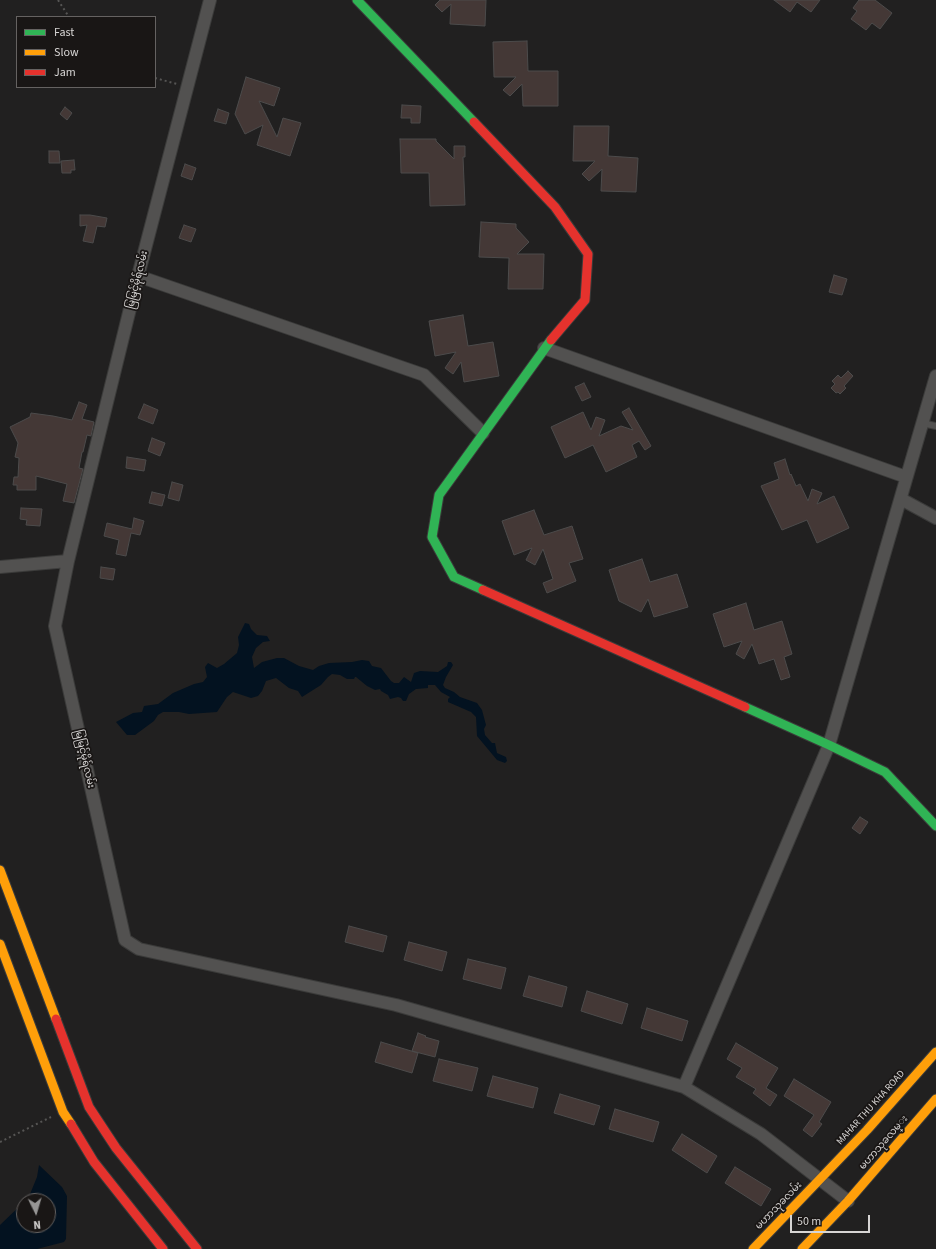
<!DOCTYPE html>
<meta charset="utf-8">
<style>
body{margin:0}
#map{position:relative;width:936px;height:1249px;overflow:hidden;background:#212020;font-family:"Source Sans 3",sans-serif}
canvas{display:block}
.legend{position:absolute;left:16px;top:16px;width:140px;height:72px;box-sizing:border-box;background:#191615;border:1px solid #656261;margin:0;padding:5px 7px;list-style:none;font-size:12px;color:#d7d5d4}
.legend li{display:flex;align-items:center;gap:8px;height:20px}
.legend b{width:20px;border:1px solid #656261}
.north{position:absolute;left:16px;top:1193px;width:40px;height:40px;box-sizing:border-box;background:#191615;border:1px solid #656261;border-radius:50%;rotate:175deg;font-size:11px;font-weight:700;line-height:16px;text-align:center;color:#d7d5d4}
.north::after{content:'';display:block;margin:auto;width:14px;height:18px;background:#979695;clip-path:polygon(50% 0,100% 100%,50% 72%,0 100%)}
.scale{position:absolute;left:790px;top:1215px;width:80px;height:18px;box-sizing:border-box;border:2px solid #d7d5d4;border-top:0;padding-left:5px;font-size:12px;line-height:14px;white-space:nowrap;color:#d7d5d4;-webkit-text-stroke:3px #191615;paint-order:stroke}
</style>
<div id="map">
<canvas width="936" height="1249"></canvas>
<ul class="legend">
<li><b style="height:5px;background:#30b455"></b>Fast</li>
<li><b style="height:5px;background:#ff9f0a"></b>Slow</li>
<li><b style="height:5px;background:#e5322d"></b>Jam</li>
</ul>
<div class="north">N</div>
<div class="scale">50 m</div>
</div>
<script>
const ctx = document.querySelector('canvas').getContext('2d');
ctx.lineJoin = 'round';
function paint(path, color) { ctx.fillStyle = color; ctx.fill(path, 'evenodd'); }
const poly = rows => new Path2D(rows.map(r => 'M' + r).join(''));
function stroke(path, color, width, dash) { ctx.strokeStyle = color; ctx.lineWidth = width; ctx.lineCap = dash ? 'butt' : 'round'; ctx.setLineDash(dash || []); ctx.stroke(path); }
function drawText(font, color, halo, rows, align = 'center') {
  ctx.font = font + ' "Source Sans 3","Noto Sans Myanmar",sans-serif'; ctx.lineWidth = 3.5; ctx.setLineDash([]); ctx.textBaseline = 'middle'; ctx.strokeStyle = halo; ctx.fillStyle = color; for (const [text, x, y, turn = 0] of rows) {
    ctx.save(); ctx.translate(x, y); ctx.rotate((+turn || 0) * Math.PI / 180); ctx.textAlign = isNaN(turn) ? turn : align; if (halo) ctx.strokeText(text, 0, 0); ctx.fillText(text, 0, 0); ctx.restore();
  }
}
paint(poly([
 [245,623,249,624,251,629,257,635,267,636,270,641,263,642,256,648,252,657,254,668,262,662,277,658,284,658,299,666,313,670,319,666,329,663,352,662,362,660,369,661,372,666,381,668,391,681,394,683,399,683,404,677,411,682,414,673,420,671,438,672,447,666,448,662,451,662,453,665,446,677,443,685,445,688,454,692,460,697,477,703,482,710,486,725,484,729,485,735,492,743,495,743,497,753,506,757,507,761,505,763,497,760,477,736,476,717,471,712,448,702,448,699,450,697,441,692,435,685,428,685,428,688,416,689,409,694,406,701,403,701,401,698,398,697,390,699,388,695,381,691,380,689,375,690,367,686,356,677,355,677,354,679,347,679,340,675,332,674,328,677,321,685,302,697,298,691,289,688,276,678,266,681,262,691,258,696,251,698,233,692,227,697,217,712,189,714,179,712,163,712,158,715,154,721,135,735,127,735,116,722,133,713,142,712,144,706,158,704,173,693,194,684,203,682,207,677,205,667,208,663,217,668,224,664,237,653,239,645,238,637],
 [39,1165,62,1187,67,1196,66,1239,64,1242,37,1249,0,1249,0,1225,24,1202,24,1225,48,1225,48,1201,25,1201,28,1199,37,1177]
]), '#031220');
const building = poly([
 [440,0,486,0,485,26,450,24,451,4,442,12,435,5,440,0],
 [774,0,820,0,811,12,797,2,790,12,774,0],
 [859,0,875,0,892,13,880,29,872,23,866,30,851,19,857,11,853,8,859,0],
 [527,41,528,71,558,71,558,106,523,106,522,84,510,96,503,90,516,77,494,77,493,42,527,41],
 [246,77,280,88,274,106,259,101,277,137,283,118,301,123,290,156,257,145,263,125,245,134,235,114,246,77],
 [402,105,421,106,420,123,411,123,411,118,401,118,402,105],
 [65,107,72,113,67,120,60,114,65,107],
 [218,109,229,113,226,124,214,121,218,109],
 [574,126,609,126,608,156,638,158,636,192,601,191,602,169,589,181,582,174,595,161,573,161,574,126],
 [400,139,436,139,436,141,454,159,454,146,465,146,465,157,463,157,465,205,430,206,429,173,401,173,400,139],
 [49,151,59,151,60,163,49,163,49,151],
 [74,160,75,170,71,170,71,173,62,173,61,161,74,160],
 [185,164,196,168,192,180,181,176,185,164],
 [80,215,90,215,107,218,105,227,97,226,93,243,83,241,87,225,80,226,80,215],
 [481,222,516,224,516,228,529,242,517,254,544,254,543,289,508,289,509,258,479,257,481,222],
 [184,225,196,229,191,242,179,238,184,225],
 [834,275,847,279,842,295,829,292,834,275],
 [463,315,468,346,493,342,499,376,464,382,461,362,453,374,445,368,456,352,435,356,429,321,463,315],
 [848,371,853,376,844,386,846,388,840,394,838,392,836,393,831,388,835,384,832,381,838,375,841,378,848,371],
 [584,383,591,397,582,401,575,387,584,383],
 [79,402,87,405,82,419,94,422,91,436,87,435,83,452,82,452,79,468,83,469,74,503,63,501,67,484,36,476,36,490,17,490,17,485,13,485,14,477,18,477,19,458,15,457,18,443,10,427,30,417,31,413,53,416,72,420,79,402],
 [144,404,158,410,153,424,138,418,144,404],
 [629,408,651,446,645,450,639,441,632,445,637,457,606,472,593,445,565,458,551,427,583,412,591,430,596,417,605,420,599,436,621,426,633,430,622,412,629,408],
 [152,438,165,443,160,456,148,451,152,438],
 [127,457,146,460,144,471,126,468,127,457],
 [785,459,790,475,791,474,796,486,800,484,808,501,812,489,822,493,817,504,834,496,849,528,817,543,807,520,782,530,761,486,779,479,774,463,785,459],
 [172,482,183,485,179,501,168,498,172,482],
 [152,492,165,495,162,506,149,503,152,492],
 [21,508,42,509,40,526,26,525,27,520,20,519,21,508],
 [534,510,544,535,572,526,583,559,569,563,576,581,547,593,543,583,553,579,543,549,535,565,526,560,532,548,514,555,502,521,534,510],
 [134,518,144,521,140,535,131,533,126,556,116,554,119,540,104,536,107,523,132,529,134,518],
 [642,559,650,582,677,574,688,607,654,617,648,599,641,612,619,601,609,570,642,559],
 [101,567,115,569,113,580,100,578,101,567],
 [746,603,754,630,782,621,792,654,784,657,790,677,781,680,774,659,759,664,752,644,744,659,736,654,742,641,724,647,713,614,746,603],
 [860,817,868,822,860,834,852,828,860,817],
 [349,926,387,936,383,952,345,942,349,926],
 [409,942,447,952,442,971,404,960,409,942],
 [468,959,506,968,501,989,463,979,468,959],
 [529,976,567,987,562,1007,523,996,529,976],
 [587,991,628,1004,622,1024,581,1011,587,991],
 [647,1008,688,1021,682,1041,641,1028,647,1008],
 [418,1033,426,1036,425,1037,439,1041,435,1057,412,1051,418,1033],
 [381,1042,418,1053,412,1073,375,1062,381,1042],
 [736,1043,778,1068,766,1088,777,1095,770,1106,753,1093,756,1089,736,1077,742,1068,727,1059,736,1043],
 [439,1059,478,1068,472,1091,433,1081,439,1059],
 [493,1076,538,1088,533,1108,487,1096,493,1076],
 [794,1079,831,1102,819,1122,822,1124,812,1137,803,1130,814,1115,784,1096,794,1079],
 [560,1094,600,1106,594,1125,554,1113,560,1094],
 [615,1109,659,1122,653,1142,609,1129,615,1109],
 [682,1134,717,1156,707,1173,672,1150,682,1134],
 [735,1167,771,1189,761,1206,725,1183,735,1167]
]);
paint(building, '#443836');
stroke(building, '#4c4b4b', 1);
const lane = poly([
 [922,423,936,426]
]);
const street = poly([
 [138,276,424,375,483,433],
 [544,348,906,477],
 [901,499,936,518],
 [68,561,138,276,210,0],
 [0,567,68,561,55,626,125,940,139,949,396,1005,684,1087],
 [848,1201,761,1134,684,1087,829,745,936,376]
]);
const fast = poly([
 [357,0,474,122],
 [483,590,454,577,432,537,439,495,551,340],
 [745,707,829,745,885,772,936,826]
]);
const slow = poly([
 [0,870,56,1019],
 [0,944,63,1112,71,1124],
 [753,1249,867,1130,936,1052],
 [802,1249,848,1201,936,1099]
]);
const jam = poly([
 [474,122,555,207,588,254,585,300,551,340],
 [483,590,745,707],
 [56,1019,89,1107,116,1148,197,1249],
 [71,1124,94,1162,163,1249]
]);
stroke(lane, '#3b3b3a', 8);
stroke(street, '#3b3b3a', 14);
stroke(fast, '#3b3b3a', 11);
stroke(slow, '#3b3b3a', 11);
stroke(jam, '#3b3b3a', 11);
stroke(poly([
 [58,0,69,17],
 [155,78,177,84],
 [0,1142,51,1117]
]), '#565554', 2, [2, 3]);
stroke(lane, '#525150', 6);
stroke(street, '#525150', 12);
stroke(fast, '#30b455', 9);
stroke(slow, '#ff9f0a', 9);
stroke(jam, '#e5322d', 9);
drawText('10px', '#d7d5d4', '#191615', [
 ["မြမြင့်မိုရ်လမ်း",138,280,-76],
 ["မြမြင့်မိုရ်လမ်း",84,759,77],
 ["MAHAR THU KHA ROAD",871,1108,-48],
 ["မဟာသုခလမ္း",884,1143,-49],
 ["မဟာသုခလမ်း",779,1206,-46]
]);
</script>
